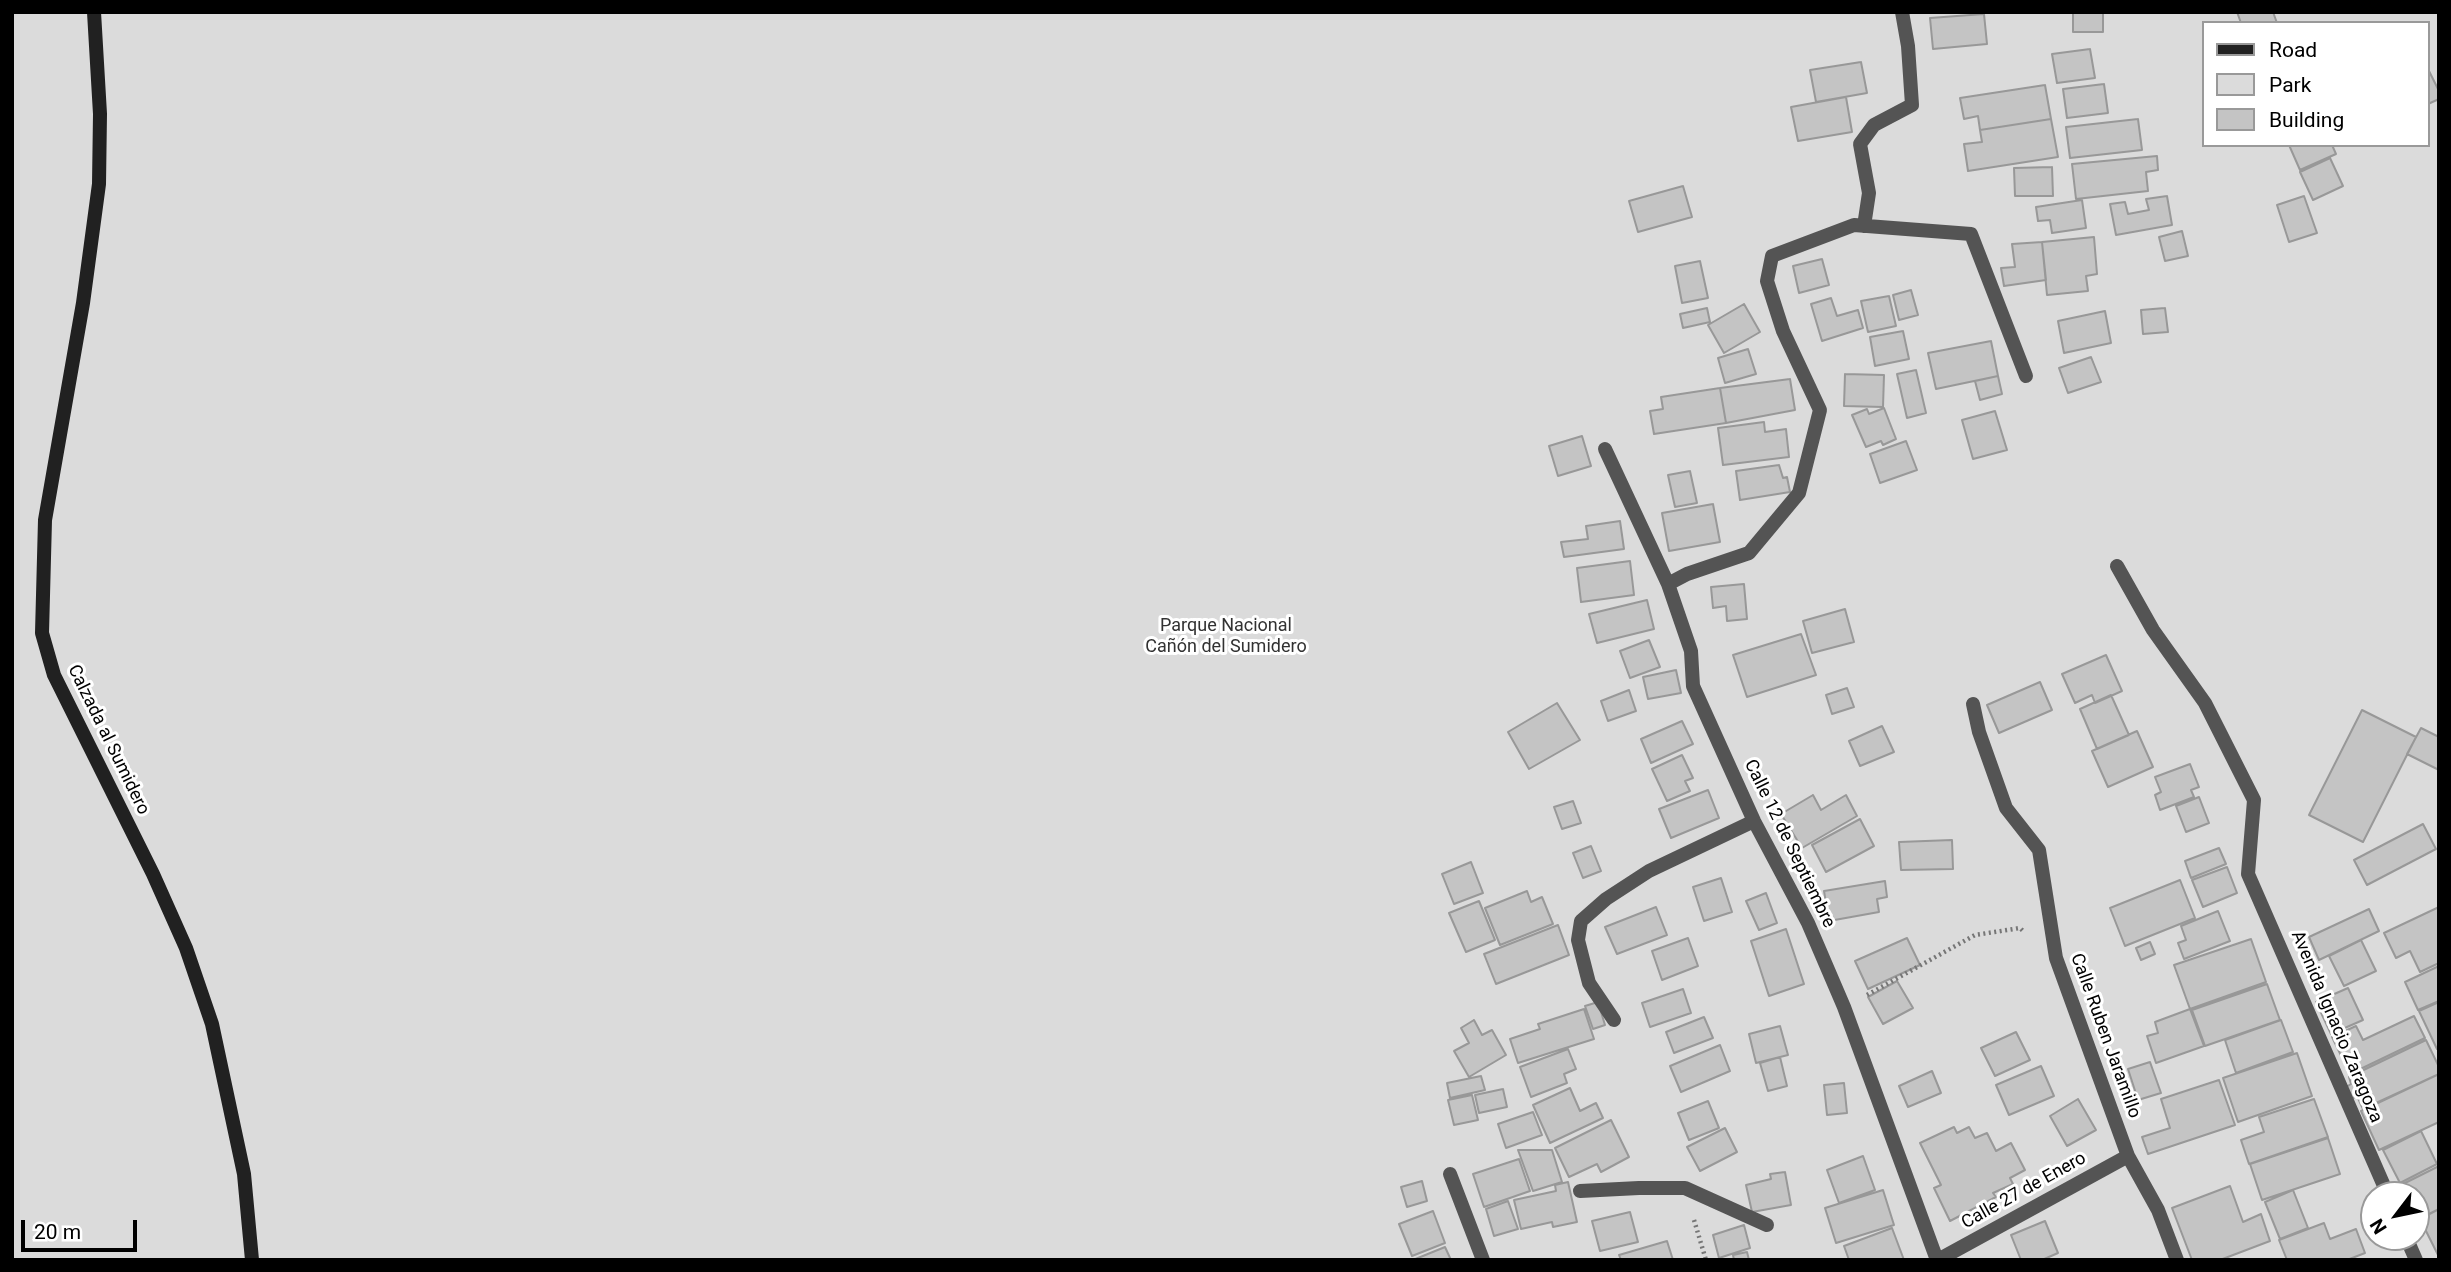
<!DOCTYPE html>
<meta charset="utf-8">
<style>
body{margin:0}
#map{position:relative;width:2451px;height:1272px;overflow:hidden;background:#fff;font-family:Roboto,sans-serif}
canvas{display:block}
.frame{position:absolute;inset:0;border:14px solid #000;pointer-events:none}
.legend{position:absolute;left:2202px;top:21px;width:228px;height:126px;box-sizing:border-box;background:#fff;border:2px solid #999;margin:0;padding:9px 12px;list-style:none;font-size:21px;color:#000}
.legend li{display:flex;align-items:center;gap:14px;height:35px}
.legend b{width:35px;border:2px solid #999}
.north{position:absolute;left:2360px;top:1181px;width:70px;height:70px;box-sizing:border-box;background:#fff;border:2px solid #999;border-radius:50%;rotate:238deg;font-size:19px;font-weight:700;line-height:28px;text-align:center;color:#000}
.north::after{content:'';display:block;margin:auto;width:24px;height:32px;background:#000;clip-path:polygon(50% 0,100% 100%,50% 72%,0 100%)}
.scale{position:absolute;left:21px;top:1220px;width:116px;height:32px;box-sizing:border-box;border:4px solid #000;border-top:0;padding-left:9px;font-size:21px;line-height:24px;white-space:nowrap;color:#000;-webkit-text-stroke:5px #fff;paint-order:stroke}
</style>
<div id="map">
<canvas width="2451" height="1272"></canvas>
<div class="frame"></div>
<ul class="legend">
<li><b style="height:9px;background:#212121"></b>Road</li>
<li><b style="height:19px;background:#dbdbdb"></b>Park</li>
<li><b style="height:19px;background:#c4c4c4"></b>Building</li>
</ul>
<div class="north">N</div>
<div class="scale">20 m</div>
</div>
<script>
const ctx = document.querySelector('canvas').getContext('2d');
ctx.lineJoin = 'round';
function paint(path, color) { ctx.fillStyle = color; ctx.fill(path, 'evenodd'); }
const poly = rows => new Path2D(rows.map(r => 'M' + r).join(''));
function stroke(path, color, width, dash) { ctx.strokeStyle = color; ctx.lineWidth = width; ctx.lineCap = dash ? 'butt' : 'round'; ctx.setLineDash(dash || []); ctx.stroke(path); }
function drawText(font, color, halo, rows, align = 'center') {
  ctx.font = font + ' Roboto,sans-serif'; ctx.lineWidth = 6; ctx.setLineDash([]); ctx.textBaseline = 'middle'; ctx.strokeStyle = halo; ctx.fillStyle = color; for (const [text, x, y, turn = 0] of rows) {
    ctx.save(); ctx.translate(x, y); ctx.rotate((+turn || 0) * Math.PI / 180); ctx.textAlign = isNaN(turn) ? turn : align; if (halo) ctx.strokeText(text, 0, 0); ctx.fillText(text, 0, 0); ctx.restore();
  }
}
paint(poly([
 [12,12,2439,12,2439,1260,12,1260],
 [2204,23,2428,23,2428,145,2204,145],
 [2374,1195,2416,1195,2416,1237,2374,1237]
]), '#dbdbdb');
const building = poly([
 [2073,12,2103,12,2103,32,2073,32,2073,12],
 [2237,12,2273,12,2277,23,2241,23,2237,12],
 [1984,14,1987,44,1933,49,1930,18,1984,14],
 [2090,49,2095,78,2057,83,2052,54,2090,49],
 [1861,62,1867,93,1816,102,1810,70,1861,62],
 [2428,69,2439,91,2439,99,2428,104,2428,69],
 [2104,84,2108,113,2067,118,2063,89,2104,84],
 [2045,85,2051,119,1980,130,1978,116,1964,119,1960,98,2045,85],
 [1846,97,1852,132,1798,141,1791,107,1846,97],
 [2051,119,2058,157,1968,171,1964,144,1982,142,1980,130,2051,119],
 [2138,119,2142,150,2070,158,2066,127,2138,119],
 [2289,145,2332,145,2336,154,2300,170,2289,145],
 [2157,156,2158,170,2146,172,2148,191,2076,199,2072,164,2157,156],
 [2330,158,2343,186,2313,200,2300,172,2330,158],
 [2052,167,2053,196,2015,196,2014,168,2052,167],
 [1683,186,1692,217,1638,232,1629,201,1683,186],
 [2167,196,2172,225,2116,235,2110,204,2125,202,2128,214,2149,210,2146,199,2167,196],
 [2304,196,2317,233,2289,242,2277,205,2304,196],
 [2082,200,2086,228,2052,233,2050,220,2038,221,2036,207,2082,200],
 [2182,231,2188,256,2165,261,2159,237,2182,231],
 [2094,237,2097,274,2086,276,2088,291,2047,295,2042,242,2094,237],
 [2042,242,2046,280,2004,286,2001,268,2015,267,2012,244,2042,242],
 [1822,259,1829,285,1799,293,1793,266,1822,259],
 [1700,261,1708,298,1682,303,1675,266,1700,261],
 [1911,290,1918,315,1899,320,1893,295,1911,290],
 [1889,296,1896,326,1868,332,1861,301,1889,296],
 [1831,298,1837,316,1858,310,1863,328,1822,341,1811,304,1831,298],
 [1744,304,1760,332,1724,353,1708,325,1744,304],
 [1707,308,1710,322,1683,328,1680,314,1707,308],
 [2165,308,2168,332,2143,334,2141,310,2165,308],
 [2105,311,2111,343,2064,353,2058,321,2105,311],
 [1903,331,1909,359,1875,366,1870,337,1903,331],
 [1991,341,1998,376,1936,389,1928,353,1991,341],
 [1748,349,1756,374,1725,383,1718,358,1748,349],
 [2091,357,2101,382,2068,393,2059,368,2091,357],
 [1916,370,1926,413,1907,418,1897,374,1916,370],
 [1845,374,1884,375,1883,407,1844,406,1845,374],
 [1998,376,2002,394,1980,400,1975,381,1998,376],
 [1790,379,1795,410,1726,423,1720,388,1790,379],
 [1720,388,1726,423,1654,434,1650,411,1663,409,1661,397,1720,388],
 [1884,408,1896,439,1883,445,1881,441,1866,447,1852,415,1867,409,1869,414,1884,408],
 [1995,411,2007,450,1973,459,1962,420,1995,411],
 [1764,422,1765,432,1786,429,1789,457,1723,465,1718,428,1764,422],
 [1582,436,1591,466,1558,476,1549,446,1582,436],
 [1906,441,1917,470,1880,483,1870,454,1906,441],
 [1779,465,1783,478,1787,477,1790,492,1740,500,1736,471,1779,465],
 [1690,471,1697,503,1675,507,1668,475,1690,471],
 [1713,504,1720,542,1669,551,1662,513,1713,504],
 [1620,521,1624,549,1564,557,1561,542,1588,539,1586,526,1620,521],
 [1630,561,1634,595,1581,602,1577,568,1630,561],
 [1744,584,1747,619,1727,621,1726,606,1713,608,1711,587,1744,584],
 [1647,600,1654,629,1597,643,1589,614,1647,600],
 [1845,609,1854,642,1812,653,1803,621,1845,609],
 [1801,634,1816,675,1747,697,1733,655,1801,634],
 [1649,640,1660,667,1630,678,1620,651,1649,640],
 [2106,655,2122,691,2095,703,2092,695,2075,703,2062,674,2106,655],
 [1676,670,1681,693,1648,699,1643,677,1676,670],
 [2040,682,2052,710,1999,733,1987,705,2040,682],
 [1847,688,1854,707,1832,714,1826,695,1847,688],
 [1629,690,1636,711,1608,721,1601,701,1629,690],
 [2111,695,2129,735,2097,749,2080,709,2111,695],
 [1557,703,1580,740,1529,769,1508,732,1557,703],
 [2362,710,2416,737,2363,842,2309,815,2362,710],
 [1682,721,1693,744,1651,763,1641,739,1682,721],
 [1882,726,1894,752,1860,766,1849,741,1882,726],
 [2421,728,2439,737,2439,770,2407,754,2421,728],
 [2137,731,2153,767,2108,787,2092,751,2137,731],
 [1682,755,1693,778,1685,781,1690,791,1667,801,1652,769,1682,755],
 [2190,764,2199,787,2191,790,2194,797,2160,810,2155,795,2161,792,2155,777,2190,764],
 [1708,790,1719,818,1671,838,1659,809,1708,790],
 [1813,795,1821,810,1846,795,1857,816,1802,848,1781,814,1813,795],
 [2199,797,2209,823,2186,832,2176,806,2199,797],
 [1573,801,1581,823,1562,829,1554,807,1573,801],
 [1860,819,1874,846,1826,872,1812,845,1860,819],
 [2423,824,2436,849,2367,885,2354,860,2423,824],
 [1952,840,1953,869,1901,870,1899,842,1952,840],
 [1591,846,1601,871,1583,878,1573,853,1591,846],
 [2219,848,2226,864,2191,878,2185,861,2219,848],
 [1471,862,1483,893,1454,904,1442,874,1471,862],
 [2227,867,2237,893,2203,907,2192,880,2227,867],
 [1721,878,1732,912,1704,921,1693,887,1721,878],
 [2180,880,2195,918,2125,946,2110,908,2180,880],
 [1885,881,1887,897,1877,899,1879,912,1829,921,1824,891,1885,881],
 [1527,891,1531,902,1542,897,1553,924,1500,945,1485,908,1527,891],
 [1766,893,1777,923,1759,930,1746,901,1766,893],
 [1479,901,1495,940,1466,952,1449,913,1479,901],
 [1656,907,1667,935,1617,954,1605,927,1656,907],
 [2439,907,2439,963,2420,972,2410,951,2396,958,2384,933,2439,907],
 [2369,909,2379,931,2319,960,2309,937,2369,909],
 [2218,911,2230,941,2184,959,2178,943,2186,940,2181,926,2218,911],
 [1558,925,1569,955,1496,984,1484,954,1558,925],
 [1786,929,1804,984,1769,996,1751,941,1786,929],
 [1688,938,1698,966,1662,980,1652,951,1688,938],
 [1907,938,1920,965,1868,989,1855,961,1907,938],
 [2251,939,2266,982,2190,1009,2174,965,2251,939],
 [2361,940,2376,971,2344,986,2329,956,2361,940],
 [2150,942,2155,954,2141,960,2136,948,2150,942],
 [2439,966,2439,1001,2418,1010,2405,982,2439,966],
 [1897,981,1913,1008,1883,1024,1868,997,1897,981],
 [2267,984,2280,1020,2205,1046,2192,1010,2267,984],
 [2348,988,2363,1020,2331,1034,2316,1002,2348,988],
 [1683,989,1691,1013,1650,1027,1642,1003,1683,989],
 [1598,1002,1605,1025,1593,1029,1585,1006,1598,1002],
 [2439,1002,2439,1048,2437,1049,2419,1011,2439,1002],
 [1584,1009,1594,1039,1518,1063,1510,1039,1540,1029,1538,1024,1584,1009],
 [2190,1009,2204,1046,2156,1063,2147,1036,2158,1033,2155,1022,2190,1009],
 [2414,1016,2425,1038,2350,1074,2332,1037,2356,1026,2363,1040,2414,1016],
 [1704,1017,1713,1038,1674,1053,1666,1032,1704,1017],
 [1474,1020,1482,1035,1492,1030,1506,1055,1469,1077,1454,1051,1469,1043,1461,1028,1474,1020],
 [2281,1020,2293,1052,2236,1073,2225,1040,2281,1020],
 [1780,1026,1788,1055,1756,1063,1749,1034,1780,1026],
 [2016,1032,2030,1060,1995,1076,1981,1048,2016,1032],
 [2426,1040,2439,1067,2439,1074,2363,1109,2357,1096,2351,1099,2346,1087,2351,1084,2349,1077,2426,1040],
 [1720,1045,1730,1071,1681,1092,1670,1066,1720,1045],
 [1568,1049,1576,1069,1564,1074,1567,1083,1531,1097,1520,1067,1568,1049],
 [2297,1053,2312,1096,2238,1122,2223,1078,2297,1053],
 [1780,1057,1787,1086,1768,1091,1760,1063,1780,1057],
 [2150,1062,2161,1093,2138,1100,2128,1069,2150,1062],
 [2041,1066,2054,1096,2009,1115,1996,1085,2041,1066],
 [1932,1071,1941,1093,1908,1107,1899,1086,1932,1071],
 [2439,1074,2439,1122,2379,1150,2361,1111,2439,1074],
 [1481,1076,1485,1090,1450,1098,1447,1083,1481,1076],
 [2219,1080,2235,1125,2148,1154,2142,1137,2170,1128,2161,1099,2219,1080],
 [1844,1083,1847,1113,1827,1115,1824,1085,1844,1083],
 [1570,1088,1580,1111,1596,1103,1603,1118,1550,1143,1533,1105,1570,1088],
 [1503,1089,1507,1107,1479,1113,1475,1095,1503,1089],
 [1472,1095,1478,1120,1454,1125,1448,1100,1472,1095],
 [2078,1099,2096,1130,2067,1146,2050,1116,2078,1099],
 [2314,1099,2328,1137,2249,1164,2241,1140,2264,1132,2259,1117,2314,1099],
 [1708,1101,1719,1128,1689,1140,1678,1113,1708,1101],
 [1533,1112,1542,1135,1506,1148,1498,1124,1533,1112],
 [1611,1120,1629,1157,1601,1172,1597,1164,1569,1177,1555,1148,1611,1120],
 [1954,1127,1957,1133,1969,1127,1975,1138,1987,1133,1996,1151,2011,1143,2025,1170,2010,1178,2013,1184,1993,1193,1996,1197,1950,1221,1934,1188,1941,1185,1920,1143,1954,1127],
 [1725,1128,1737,1152,1700,1171,1687,1147,1725,1128],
 [2421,1131,2437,1164,2400,1183,2383,1150,2421,1131],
 [2328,1138,2340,1174,2262,1200,2250,1164,2328,1138],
 [1518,1150,1552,1150,1562,1182,1533,1191,1518,1150],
 [1863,1156,1875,1190,1839,1203,1827,1170,1863,1156],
 [1519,1159,1530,1191,1484,1207,1473,1174,1519,1159],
 [2439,1166,2439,1209,2419,1219,2416,1213,2416,1195,2407,1195,2401,1185,2439,1166],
 [1785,1172,1791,1205,1752,1212,1746,1185,1771,1179,1770,1174,1785,1172],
 [1422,1181,1427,1201,1407,1207,1401,1187,1422,1181],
 [1568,1182,1577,1222,1553,1227,1552,1222,1521,1229,1514,1200,1556,1191,1555,1185,1568,1182],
 [2230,1186,2243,1222,2261,1214,2270,1241,2220,1260,2192,1260,2172,1208,2230,1186],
 [1883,1190,1894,1225,1836,1243,1825,1208,1883,1190],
 [2293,1190,2308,1228,2280,1239,2265,1202,2293,1190],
 [1508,1201,1518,1229,1494,1236,1486,1209,1508,1201],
 [2439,1209,2439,1257,2420,1219,2439,1209],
 [1433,1211,1445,1243,1412,1256,1399,1224,1433,1211],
 [1630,1212,1638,1242,1600,1251,1592,1221,1630,1212],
 [2045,1221,2058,1253,2042,1260,2021,1260,2011,1235,2045,1221],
 [2324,1223,2330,1239,2356,1229,2365,1253,2347,1260,2287,1260,2279,1240,2324,1223],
 [1744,1225,1750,1248,1719,1258,1713,1235,1744,1225],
 [1892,1228,1904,1260,1849,1260,1844,1246,1892,1228],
 [1667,1241,1673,1260,1621,1260,1619,1255,1667,1241],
 [1445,1247,1451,1260,1413,1260,1445,1247],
 [1747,1252,1749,1260,1734,1260,1733,1255,1747,1252]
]);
paint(building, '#c4c4c4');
stroke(building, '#989898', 2);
stroke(poly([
 [1867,995,1975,935,2020,928,2023,931],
 [1694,1220,1706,1260]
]), '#767676', 4.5, [2, 3.5]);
stroke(poly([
 [1864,226,1869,193,1860,144,1874,125,1912,105,1908,46,1902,12],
 [1605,449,1668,584,1691,651,1693,686,1754,821,1808,923,1844,1007,1937,1260],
 [2117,566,2153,630,2205,703,2254,800,2248,874,2388,1195],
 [1668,584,1687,574,1749,553,1799,493,1820,410,1783,331,1767,281,1772,256,1854,225,1971,234,2026,376],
 [1973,704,1979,732,2006,808,2039,850,2056,958,2128,1156,2158,1210,2177,1260],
 [1614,1020,1589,983,1578,940,1581,921,1606,899,1649,871,1754,821],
 [1450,1174,1483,1260],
 [1580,1191,1639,1188,1685,1188,1767,1225],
 [2406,1237,2416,1260],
 [1938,1260,2128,1156]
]), '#545454', 14);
stroke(poly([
 [94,12,100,114,99,184,83,303,45,520,42,633,54,675,153,874,186,948,212,1024,244,1174,252,1260]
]), '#212121', 14);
drawText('18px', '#323232', '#fff', [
 ["Parque Nacional",1226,626],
 ["Cañón del Sumidero",1226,647]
]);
drawText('18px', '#000', '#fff', [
 ["Calzada al Sumidero",108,740,64],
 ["Calle 12 de Septiembre",1789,844,64],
 ["Avenida Ignacio Zaragoza",2336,1027,67],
 ["Calle Ruben Jaramillo",2105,1036,70],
 ["Calle 27 de Enero",2024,1191,-29]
]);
</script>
